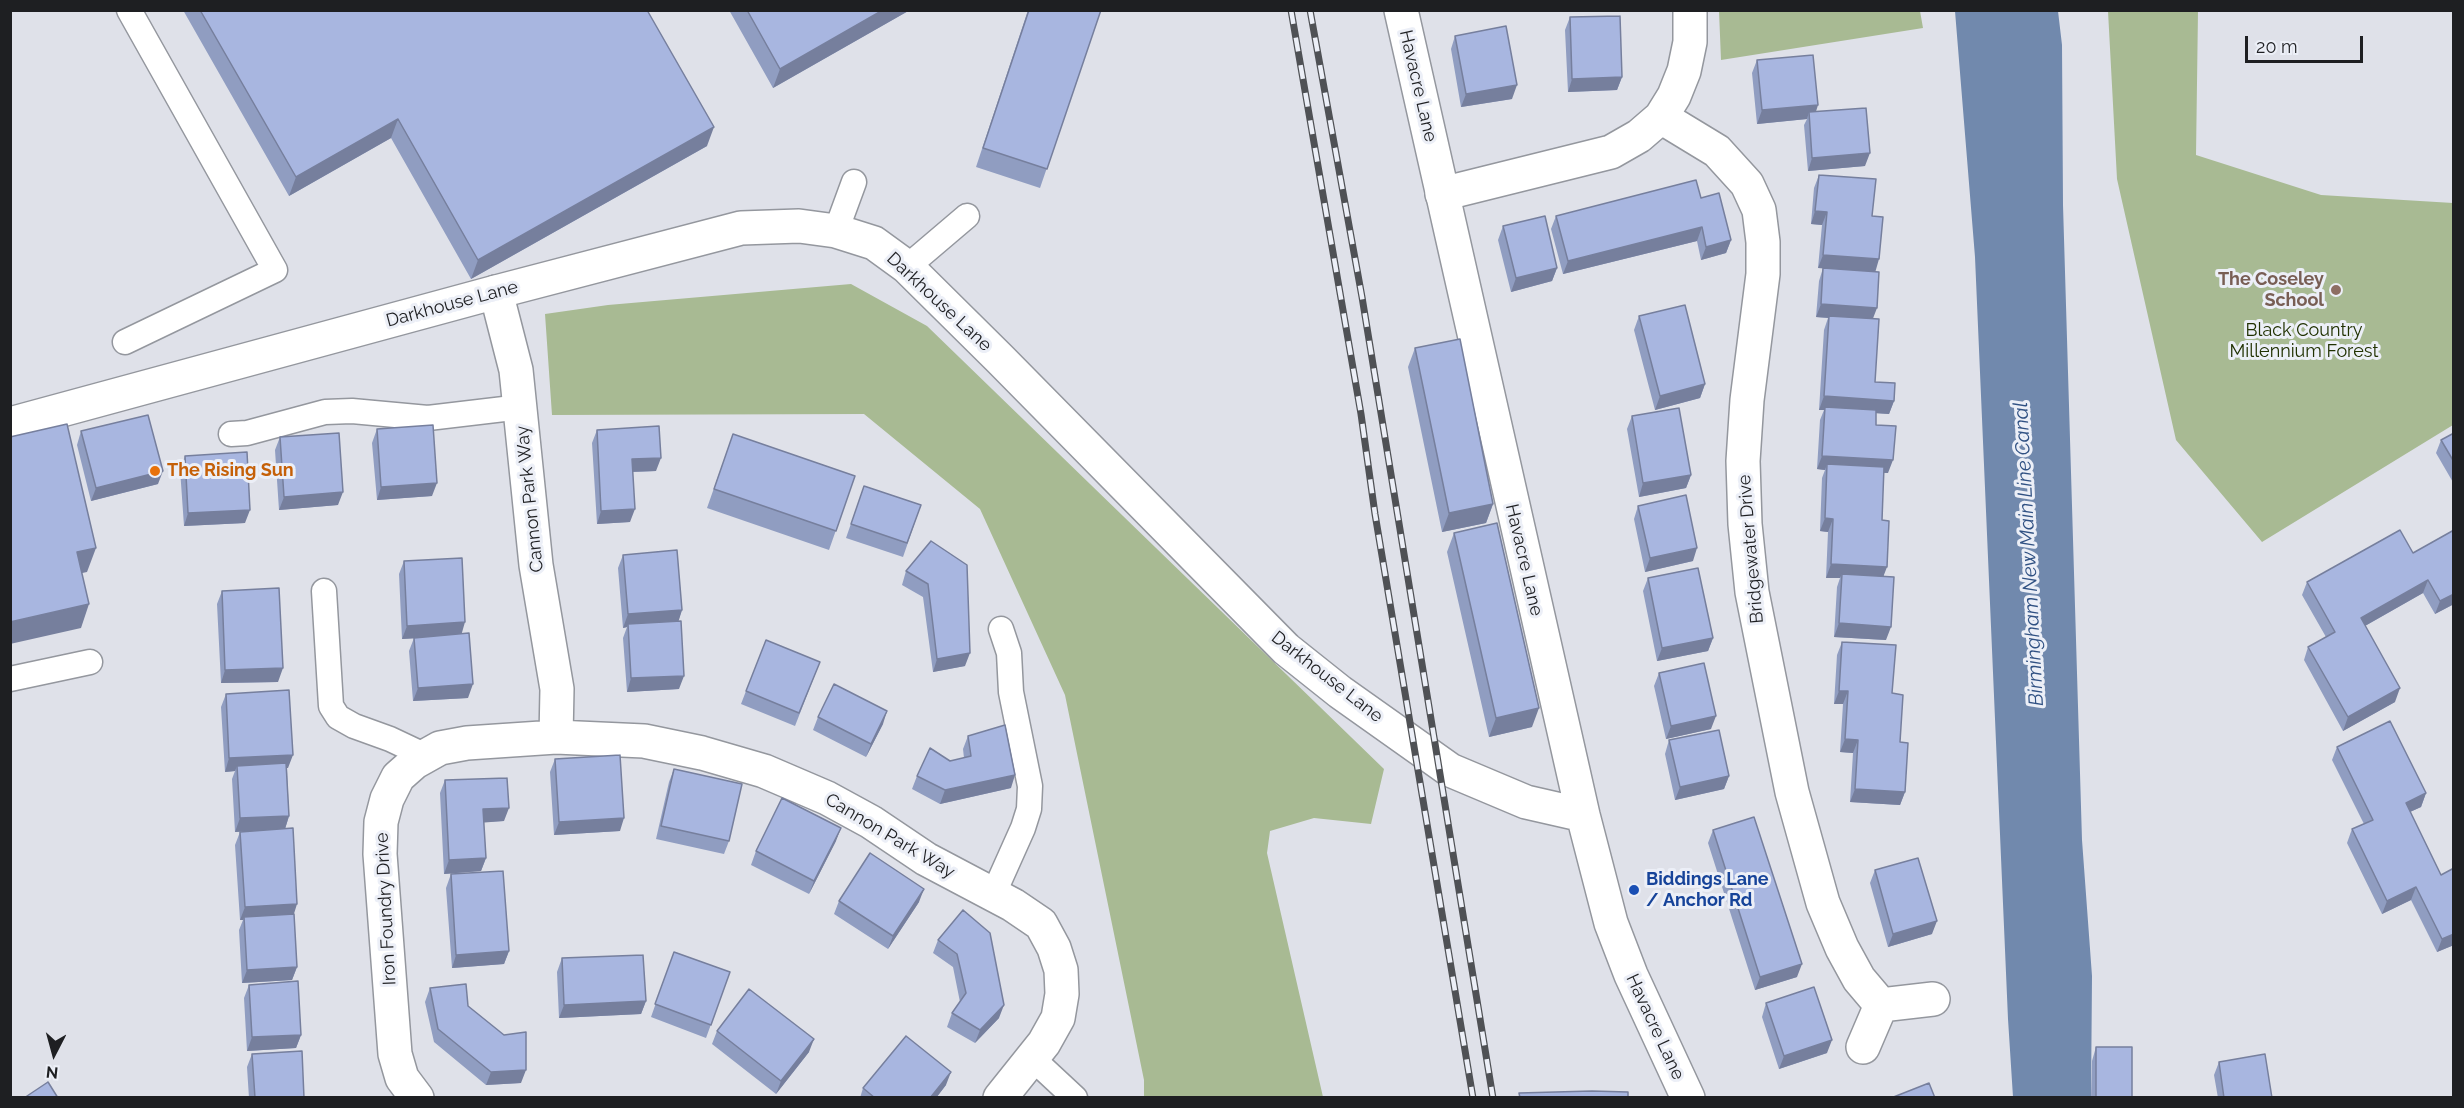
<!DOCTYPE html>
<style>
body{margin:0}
#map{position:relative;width:2464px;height:1108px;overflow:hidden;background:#dfe1e9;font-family:Raleway,sans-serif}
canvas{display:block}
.frame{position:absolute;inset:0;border:12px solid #1e1f22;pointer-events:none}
.north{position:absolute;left:24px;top:1024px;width:60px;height:60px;-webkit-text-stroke:4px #eceff7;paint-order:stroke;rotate:186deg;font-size:16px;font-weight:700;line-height:24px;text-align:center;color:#1e1f22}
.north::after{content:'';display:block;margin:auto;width:21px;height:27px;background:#1e1f22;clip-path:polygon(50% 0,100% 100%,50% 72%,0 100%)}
.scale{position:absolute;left:2245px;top:36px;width:118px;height:27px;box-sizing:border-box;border:3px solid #1e1f22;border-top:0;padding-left:8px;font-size:18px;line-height:21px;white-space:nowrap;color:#1e1f22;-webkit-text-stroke:4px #eceff7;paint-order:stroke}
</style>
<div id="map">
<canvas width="2464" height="1108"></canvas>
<div class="frame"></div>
<div class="north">N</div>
<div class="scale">20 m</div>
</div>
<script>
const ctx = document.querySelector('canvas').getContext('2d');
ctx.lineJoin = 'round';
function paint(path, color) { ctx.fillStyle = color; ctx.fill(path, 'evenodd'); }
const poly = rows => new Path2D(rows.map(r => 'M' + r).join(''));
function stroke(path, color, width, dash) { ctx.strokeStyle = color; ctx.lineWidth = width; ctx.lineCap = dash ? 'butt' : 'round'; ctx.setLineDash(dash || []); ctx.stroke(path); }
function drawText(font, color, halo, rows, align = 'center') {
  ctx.font = font + ' Raleway,sans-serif'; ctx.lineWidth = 6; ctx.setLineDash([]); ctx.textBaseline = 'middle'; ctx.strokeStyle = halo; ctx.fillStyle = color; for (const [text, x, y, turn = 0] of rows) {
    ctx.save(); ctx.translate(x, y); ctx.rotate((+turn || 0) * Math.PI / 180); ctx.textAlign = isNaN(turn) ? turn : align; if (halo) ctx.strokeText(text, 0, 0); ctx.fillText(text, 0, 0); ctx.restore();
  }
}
paint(poly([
 [1719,11,1920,11,1923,28,1721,60],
 [2108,11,2198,11,2196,155,2321,195,2453,203,2453,425,2262,542,2176,440,2117,179],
 [851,284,927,326,1384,769,1371,824,1314,818,1270,831,1267,853,1323,1097,1144,1097,1144,1080,1065,695,980,509,864,414,552,415,545,314,608,305]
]), '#a8ba93');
paint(poly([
 [1955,11,2058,11,2062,45,2063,205,2082,840,2092,976,2091,1097,2013,1097,2008,1019,1975,257]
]), '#7189ad');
const lane = poly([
 [836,231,854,182],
 [907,267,967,216],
 [125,342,275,270,129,10],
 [231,434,247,433,325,412,352,411,428,418,521,407],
 [324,591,331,706,338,717,354,726,390,739,426,756],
 [10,679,90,662],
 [993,895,1023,828,1029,809,1030,786,1011,692,1009,653,1001,629],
 [1032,1058,1075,1098]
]);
const street = poly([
 [1661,117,1717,151,1747,184,1759,210,1763,242,1763,274,1747,400,1743,461,1745,524,1752,592,1792,792,1823,903,1842,948,1859,979,1881,1005],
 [1442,194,1611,152,1639,136,1661,117,1674,96,1684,71,1690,42,1690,10],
 [496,292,516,370,536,565,557,689,556,737],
 [1863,1047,1881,1005,1933,999],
 [417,1098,402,1078,395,1054,380,854,381,822,387,799,398,777,415,762,440,748,467,743,556,737,644,741,702,753,764,771,827,798,871,822,926,859,1013,905,1041,924,1054,948,1061,970,1062,994,1058,1018,1044,1043,1000,1098]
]);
const secondary = poly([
 [1401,10,1583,815,1611,923,1631,975,1688,1098],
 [10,424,496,292,741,228,799,226,836,231,874,243,907,267,1000,359,1286,649,1340,692,1450,770,1526,802,1583,815]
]);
stroke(lane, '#94979e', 27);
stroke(street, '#94979e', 36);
stroke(secondary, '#94979e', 36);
stroke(lane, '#fff', 24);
stroke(street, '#fff', 33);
stroke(secondary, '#fff', 33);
const rail = poly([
 [1291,10,1361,414,1375,514,1473,1098],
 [1310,10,1362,297,1493,1098]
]);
stroke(rail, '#4f5155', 7);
stroke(rail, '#eceff7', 4.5, [14]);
paint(poly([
 [183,10,647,10,707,146,471,279,391,138,289,196],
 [729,10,910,10,773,88],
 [1028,10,1101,10,1040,188,976,167],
 [1570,17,1622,77,1617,90,1568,92,1565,30],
 [1455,36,1512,99,1461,107,1451,49],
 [1757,60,1816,112,1865,166,1808,171,1804,125,1807,119,1757,124,1752,73],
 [1819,175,1872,216,1875,272,1873,319,1875,382,1894,401,1889,414,1876,413,1876,425,1888,473,1883,473,1882,520,1886,640,1834,637,1837,587,1840,578,1826,578,1828,532,1820,531,1822,478,1825,470,1817,469,1820,420,1824,410,1819,410,1824,330,1828,318,1816,317,1819,281,1823,268,1818,268,1822,225,1811,224,1814,188],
 [1701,198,1731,240,1726,253,1701,260,1697,241,1563,274,1551,229,1556,216],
 [1503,226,1557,268,1552,281,1511,292,1498,240],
 [1639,316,1705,384,1700,398,1655,410,1634,330],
 [1415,348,1493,504,1486,523,1442,532,1408,367],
 [1632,416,1691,475,1686,488,1639,497,1627,429],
 [377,429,432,496,377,500,372,443],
 [597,430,656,471,633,472,630,522,597,524,592,443],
 [81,431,158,484,91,501,77,445],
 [2454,433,2454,484,2436,453,2441,440],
 [733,434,855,476,829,550,707,508],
 [280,437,338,505,279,510,275,450],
 [185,456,245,523,184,526,180,469],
 [864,486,921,505,903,557,846,538],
 [1638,506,1693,561,1645,572,1634,519],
 [2454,530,2454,604,2435,614,2423,593,2365,626,2395,702,2343,731,2304,660,2308,647,2326,637,2302,595,2307,582,2413,553],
 [1454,533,1532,727,1489,737,1447,552],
 [931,541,965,666,933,672,923,597,902,585,906,571],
 [623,555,682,610,678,621,679,689,627,692,623,638,627,627,623,628,618,568],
 [404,561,461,634,468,698,413,701,409,651,414,638,402,639,399,574],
 [1648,578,1713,638,1708,651,1657,661,1643,591],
 [222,591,278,682,221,683,217,604],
 [1842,642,1892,693,1900,742,1905,792,1900,805,1850,802,1853,753,1840,752,1843,704,1834,704,1837,655],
 [820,662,795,726,741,704,746,691],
 [1659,673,1711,729,1666,739,1654,686],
 [226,694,288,768,287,768,289,816,285,829,294,914,297,967,292,980,242,983,239,930,243,920,240,920,235,845,240,832,260,830,235,832,232,779,235,771,225,772,221,707],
 [818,717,883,724,866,757,813,730],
 [968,736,1011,788,940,804,912,789,917,776,950,761,964,758,963,749],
 [1669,740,1729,776,1724,789,1675,800,1665,754],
 [2337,747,2426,793,2421,807,2410,812,2441,875,2454,868,2454,945,2437,952,2411,900,2382,914,2347,843,2352,829,2364,824,2332,760],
 [555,759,620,831,554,835,550,772],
 [674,769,729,841,724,854,656,839,669,782],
 [445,780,504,821,483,822,486,858,481,871,444,874,440,793],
 [1713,830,1797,977,1755,990,1708,843],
 [836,841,809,894,751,865,756,851],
 [1875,870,1932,934,1888,947,1870,883],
 [451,874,509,951,504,964,452,968,446,888],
 [839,901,919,902,888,949,834,914],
 [963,910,999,1018,975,1043,947,1027,952,1013,960,1002,953,967,933,953,938,940],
 [674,952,730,972,706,1038,651,1017],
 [562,958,646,1001,641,1014,559,1018,557,972],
 [249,985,301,1035,296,1048,247,1051,244,998],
 [430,988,468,1006,521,1083,486,1085,434,1042,425,1002],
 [1766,1003,1827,1053,1779,1069,1762,1017],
 [717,1031,809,1052,776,1094,712,1044],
 [2096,1047,2132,1098,2091,1098,2092,1061],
 [252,1054,304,1098,249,1098,247,1067],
 [2219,1062,2272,1098,2218,1098,2214,1075],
 [946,1085,936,1098,860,1098,863,1088]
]), '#909dc1');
paint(poly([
 [883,10,910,10,773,88,780,69],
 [1622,77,1617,90,1568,92,1572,79],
 [1517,85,1512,99,1461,107,1466,94],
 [1818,105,1814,118,1809,112,1807,119,1757,124,1762,110],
 [398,119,391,138,289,196,296,177],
 [714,127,707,146,471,279,478,260],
 [1870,153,1865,166,1808,171,1812,158],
 [1815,211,1827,212,1822,225,1811,224],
 [1702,227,1697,241,1563,274,1568,261],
 [1731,240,1726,253,1701,260,1706,247],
 [1823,255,1879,259,1875,273,1818,268],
 [1557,268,1552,281,1511,292,1516,278],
 [1821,304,1877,308,1872,321,1816,317],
 [1705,384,1700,398,1655,410,1660,396],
 [1824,396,1894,401,1889,414,1824,410,1825,407,1824,410,1819,410],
 [1822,456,1893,460,1888,473,1827,470,1827,464,1825,470,1817,469],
 [661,458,656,471,627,472,632,459],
 [163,471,158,484,91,501,96,488],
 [1691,475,1686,488,1639,497,1643,483],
 [437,483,432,496,377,500,381,487],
 [343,492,338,505,279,510,284,497],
 [1493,504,1486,523,1442,532,1449,513],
 [635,509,630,522,597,524,601,511],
 [250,510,245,523,184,526,188,513],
 [1825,518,1833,519,1828,532,1820,531],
 [96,548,87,572,68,576,77,552],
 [1697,548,1693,561,1645,572,1650,558],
 [1831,564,1887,567,1882,580,1842,574,1840,578,1826,578],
 [2428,580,2423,593,2356,631,2361,618],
 [2454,594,2454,604,2435,614,2440,601],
 [89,604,81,628,10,644,10,622],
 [682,610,678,623,628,624,627,627,623,628,628,614],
 [465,622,461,636,402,639,407,626],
 [1839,623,1891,627,1886,640,1834,637],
 [1713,638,1708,651,1657,661,1662,648],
 [970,653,965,666,933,672,937,659],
 [283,668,278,682,221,683,225,670],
 [684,676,679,689,627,692,631,678],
 [473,684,468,698,413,701,418,688],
 [2400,688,2395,702,2343,731,2348,717],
 [1839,691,1848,691,1843,704,1834,704],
 [1539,708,1532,727,1489,737,1496,718],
 [887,711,883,724,866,757,871,744],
 [1716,716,1711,729,1666,739,1671,726],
 [1845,739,1858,740,1853,753,1840,752],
 [293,755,288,768,237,771,237,766,235,771,225,772,229,758],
 [1015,775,1011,788,940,804,945,790],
 [1729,776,1724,789,1675,800,1680,787],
 [1855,789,1905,792,1900,805,1850,802],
 [2426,793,2421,807,2401,816,2406,803],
 [509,808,504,821,478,823,483,809],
 [289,816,285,829,235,832,240,818],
 [624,818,620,831,554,835,559,822],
 [841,828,836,841,809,894,814,881],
 [486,858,481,871,444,874,449,860],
 [2416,887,2411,900,2382,914,2387,901],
 [924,889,919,902,888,949,893,936],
 [297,904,293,917,244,917,243,920,240,920,245,907],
 [1937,921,1932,934,1888,947,1893,934],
 [2454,934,2454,945,2437,952,2442,939],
 [509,951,504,964,452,968,456,955],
 [1802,964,1797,977,1755,990,1760,977],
 [297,967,292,980,242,983,247,970],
 [646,1001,641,1014,559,1018,564,1005],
 [1004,1005,999,1018,975,1043,980,1030],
 [301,1035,296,1048,247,1051,252,1037],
 [814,1039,809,1052,776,1094,781,1081],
 [1832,1040,1827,1053,1779,1069,1784,1056],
 [526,1070,521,1083,486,1085,491,1072],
 [951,1072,946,1085,936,1098,930,1098]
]), '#767f9d');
const building = poly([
 [200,10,647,10,714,127,478,260,398,119,296,177,200,10],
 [747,10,883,10,780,69,747,10],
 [1029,10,1101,10,1047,169,983,148,1029,10],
 [1620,16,1622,77,1572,79,1570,17,1620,16],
 [1506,26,1517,85,1466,94,1455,36,1506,26],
 [1813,55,1818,105,1762,110,1757,60,1813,55],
 [1866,108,1870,153,1812,158,1809,112,1866,108],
 [1819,175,1876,179,1872,216,1883,217,1879,259,1823,255,1827,212,1815,211,1819,175],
 [1696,180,1701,198,1719,193,1731,240,1706,247,1702,227,1568,261,1556,216,1696,180],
 [1545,216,1557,268,1516,278,1503,226,1545,216],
 [1823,268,1879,272,1877,308,1821,304,1823,268],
 [1685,305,1705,384,1660,396,1639,316,1685,305],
 [1829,316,1879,319,1875,382,1895,383,1894,401,1824,396,1829,316],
 [1460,339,1493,504,1449,513,1415,348,1460,339],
 [1825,407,1876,410,1876,425,1896,426,1893,460,1822,456,1825,407],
 [1679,408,1691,475,1643,483,1632,416,1679,408],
 [148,415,163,471,96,488,81,431,148,415],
 [67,424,96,548,77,552,89,604,10,622,10,437,67,424],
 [433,425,437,483,381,487,377,429,433,425],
 [659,426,661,458,632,459,635,509,601,511,597,430,659,426],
 [339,433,343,492,284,497,280,437,339,433],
 [2454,433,2454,462,2441,440,2454,433],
 [733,434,855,476,836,531,714,489,733,434],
 [247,452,250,510,188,513,185,456,247,452],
 [1827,464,1884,467,1882,520,1889,521,1887,567,1831,564,1833,519,1825,518,1827,464],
 [864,486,921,505,907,543,851,524,864,486],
 [1686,495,1697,548,1650,558,1638,506,1686,495],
 [1497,523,1539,708,1496,718,1454,533,1497,523],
 [2400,530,2413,553,2454,530,2454,594,2440,601,2428,580,2361,618,2400,688,2348,717,2308,647,2335,632,2307,582,2400,530],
 [931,541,967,565,970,653,937,659,928,584,906,571,931,541],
 [677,550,682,610,628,614,623,555,677,550],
 [462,558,465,622,407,626,404,561,462,558],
 [1698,568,1713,638,1662,648,1648,578,1698,568],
 [1842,574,1894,577,1891,627,1839,623,1842,574],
 [279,588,283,668,225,670,222,591,279,588],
 [681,621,684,676,631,678,628,624,681,621],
 [469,633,473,684,418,688,414,638,469,633],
 [766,640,820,662,799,713,746,691,766,640],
 [1842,642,1896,645,1892,693,1903,695,1900,742,1908,743,1905,792,1855,789,1858,740,1845,739,1848,691,1839,691,1842,642],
 [1704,663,1716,716,1671,726,1659,673,1704,663],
 [834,684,887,711,871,744,818,717,834,684],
 [289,690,293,755,229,758,226,694,289,690],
 [2390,721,2426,793,2406,803,2441,875,2454,868,2454,934,2442,939,2416,887,2387,901,2352,829,2373,820,2337,747,2390,721],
 [1005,725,1015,775,945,790,917,776,930,748,950,761,971,756,968,736,1005,725],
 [1719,730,1729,776,1680,787,1669,740,1719,730],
 [620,755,624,818,559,822,555,759,620,755],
 [286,763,289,816,240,818,237,766,286,763],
 [674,769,742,784,729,841,661,826,674,769],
 [507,778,509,808,483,809,486,858,449,860,445,780,507,778],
 [782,798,841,828,814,881,756,851,782,798],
 [1754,817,1802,964,1760,977,1713,830,1754,817],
 [293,828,297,904,245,907,240,832,293,828],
 [870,853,924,889,893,936,839,901,870,853],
 [1918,858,1937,921,1893,934,1875,870,1918,858],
 [503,871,509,951,456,955,451,874,503,871],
 [963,910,990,933,1004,1005,980,1030,952,1013,966,993,957,954,938,940,963,910],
 [294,914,297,967,247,970,244,917,294,914],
 [674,952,730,972,711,1025,655,1004,674,952],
 [643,955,646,1001,564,1005,562,958,643,955],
 [298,981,301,1035,252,1037,249,985,298,981],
 [466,984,468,1006,504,1035,526,1032,526,1070,491,1072,438,1029,430,988,466,984],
 [1814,987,1832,1040,1784,1056,1766,1003,1814,987],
 [749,989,814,1039,781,1081,717,1031,749,989],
 [906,1036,951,1072,930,1098,875,1098,863,1088,906,1036],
 [2096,1047,2132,1047,2132,1098,2096,1098,2096,1047],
 [302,1051,304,1098,255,1098,252,1054,302,1051],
 [2265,1054,2272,1098,2224,1098,2219,1062,2265,1054],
 [48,1082,58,1098,24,1098,48,1082],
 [1929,1083,1935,1098,1891,1098,1929,1083],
 [1592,1091,1628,1092,1628,1098,1520,1098,1519,1093,1592,1091]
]);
paint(building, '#a8b6e0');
stroke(building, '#767f9d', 1.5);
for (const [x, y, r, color] of [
 [2336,290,6,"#8d6e63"],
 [155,471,6,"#e8710a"],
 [1634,890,6,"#1a4fb4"]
]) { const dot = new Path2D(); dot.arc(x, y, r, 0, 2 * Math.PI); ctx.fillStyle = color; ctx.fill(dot); stroke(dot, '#eceff7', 2); }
drawText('18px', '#1e1f22', '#eceff7', [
 ["Havacre Lane",1418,86,77],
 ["Darkhouse Lane",939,302,43],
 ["Darkhouse Lane",452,304,-15],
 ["Cannon Park Way",530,499,-96],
 ["Bridgewater Drive",1751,549,-95],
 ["Havacre Lane",1524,560,77],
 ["Darkhouse Lane",1327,677,38],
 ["Cannon Park Way",890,836,31],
 ["Iron Foundry Drive",386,909,-93],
 ["Havacre Lane",1655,1027,65]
]);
drawText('bold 18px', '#785e54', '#eceff7', [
 ["The Coseley",2324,280],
 ["School",2324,301]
], 'right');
drawText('18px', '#203101', '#eceff7', [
 ["Black Country",2304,331],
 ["Millennium Forest",2304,352]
]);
drawText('bold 18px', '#c56008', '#eceff7', [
 ["The Rising Sun",167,471]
], 'left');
drawText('bold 18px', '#164399', '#eceff7', [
 ["Biddings Lane",1646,880],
 ["/ Anchor Rd",1646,901]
], 'left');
drawText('italic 20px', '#305183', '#eceff7', [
 ["Birmingham New Main Line Canal",2029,554,-93]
]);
</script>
